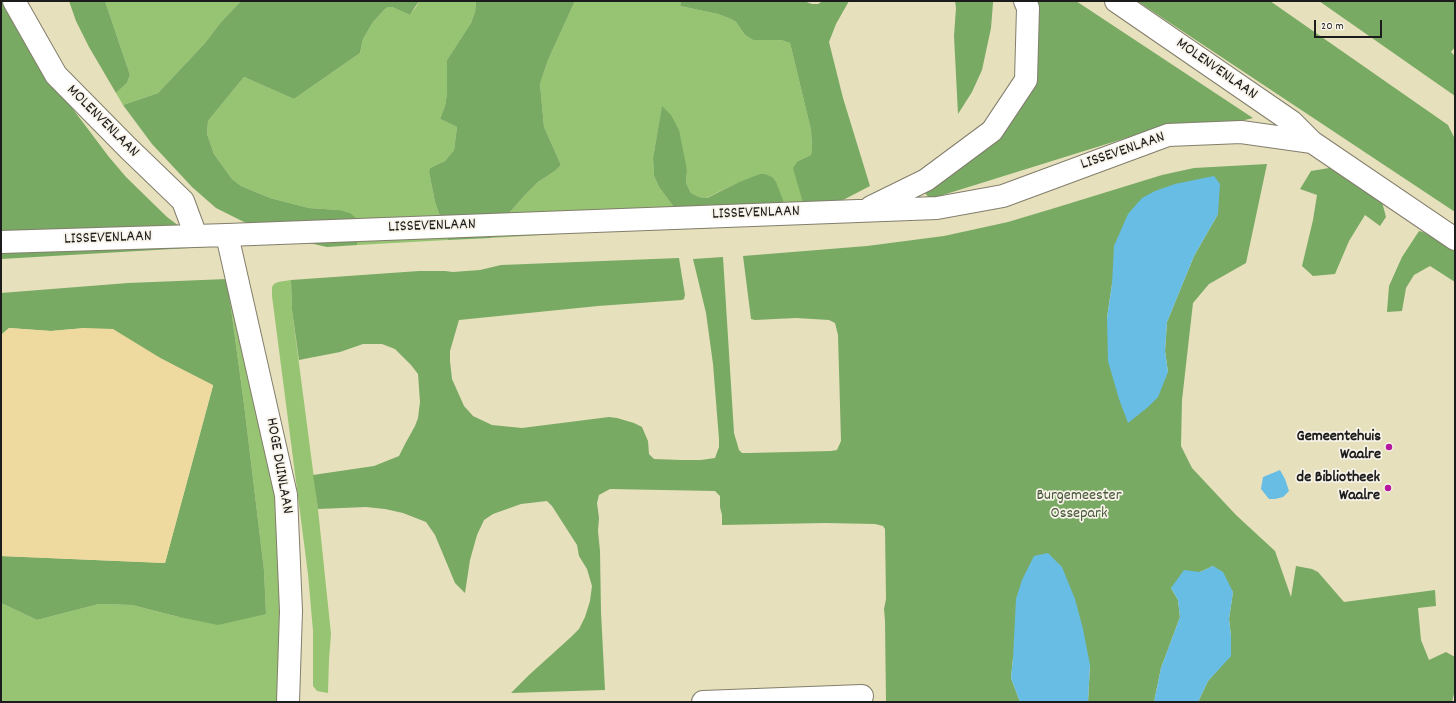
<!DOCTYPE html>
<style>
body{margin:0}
#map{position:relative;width:1456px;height:703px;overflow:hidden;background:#e7e0bc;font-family:Dekko,sans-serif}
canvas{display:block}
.frame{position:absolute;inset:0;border:2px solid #1c1c1c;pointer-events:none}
.scale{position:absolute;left:1314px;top:20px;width:68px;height:18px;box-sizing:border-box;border:2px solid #1c1c1c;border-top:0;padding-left:5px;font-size:12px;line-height:14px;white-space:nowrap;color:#1c1c1c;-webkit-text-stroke:3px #f7f3e8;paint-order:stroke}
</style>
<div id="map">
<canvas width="1456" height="703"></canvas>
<div class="frame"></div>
<div class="scale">20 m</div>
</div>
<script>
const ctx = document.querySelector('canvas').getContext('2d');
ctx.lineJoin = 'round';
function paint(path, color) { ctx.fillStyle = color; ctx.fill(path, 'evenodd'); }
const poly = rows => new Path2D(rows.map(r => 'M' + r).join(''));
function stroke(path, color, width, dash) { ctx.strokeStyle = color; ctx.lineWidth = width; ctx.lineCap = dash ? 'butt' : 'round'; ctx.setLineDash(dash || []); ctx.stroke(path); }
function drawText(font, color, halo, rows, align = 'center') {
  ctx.font = font + ' Dekko,sans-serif'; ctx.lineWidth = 3.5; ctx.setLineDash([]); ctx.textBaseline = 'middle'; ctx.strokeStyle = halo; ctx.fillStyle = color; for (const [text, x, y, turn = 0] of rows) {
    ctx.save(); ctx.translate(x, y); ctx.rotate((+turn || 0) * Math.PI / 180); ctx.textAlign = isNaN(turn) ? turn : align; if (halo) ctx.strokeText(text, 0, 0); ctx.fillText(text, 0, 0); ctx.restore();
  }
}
paint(poly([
 [105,1,241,1,221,22,205,43,158,93,123,105,116,93,127,83,130,75],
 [419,1,476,1,475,12,471,23,447,60,447,93,445,106,440,119,457,127,454,150,445,161,430,168,429,172,435,202,448,240,357,245,358,220,339,210,309,208,270,198,241,186,232,179,214,154,207,134,208,121,244,77,294,99,360,53,363,39,373,22,384,10,388,7,392,7,410,15,416,7],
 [575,1,681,1,680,6,718,14,731,19,736,22,745,35,753,40,781,40,790,43,811,130,812,148,811,155,798,161,806,213,737,183,706,198,699,197,691,193,686,183,687,170,662,107,653,158,654,176,659,187,690,229,628,230,491,238,503,220,525,195,538,182,555,171,561,165,544,127,540,84,548,60],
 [227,279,269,451,276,506,281,611,278,702,1,702,1,603,37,620,99,604,132,605,179,617,266,614,264,570,244,404],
 [291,280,292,310,318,509,331,634,329,659,328,693,317,691,313,686,313,631,308,574,272,296,272,287,274,284,278,282]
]), '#96c472');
paint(poly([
 [1,1,15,1,57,88,109,157,126,177,167,217,207,247,1,259],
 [69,1,105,1,130,75,127,83,116,93,89,47,76,21],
 [241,1,419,1,410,15,392,7,388,7,384,10,373,22,363,39,360,53,294,99,244,77,208,121,207,134,214,154,232,179,241,186,270,198,309,208,339,210,350,213,358,220,357,245,327,247,273,235,242,221,216,208,192,187,152,144,123,105,158,93,205,43,221,22],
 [476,1,575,1,548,60,540,84,544,127,561,165,555,171,538,182,525,195,503,220,491,238,448,240,435,202,429,172,430,168,445,161,454,150,457,127,440,119,445,106,447,93,447,60,471,23,475,12],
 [681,1,804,1,812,4,818,4,823,1,849,1,836,24,829,42,843,98,870,186,845,199,806,213,793,168,798,161,811,155,812,148,811,130,790,43,781,40,753,40,745,35,736,22,731,19,718,14,680,6],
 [955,1,993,1,993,3,991,28,982,70,972,92,958,114,954,36,956,8],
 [1033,1,1076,1,1253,118,1233,123,1191,122,1142,133,930,199,925,193,981,152,1018,113,1034,79,1039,37],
 [1137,1,1270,1,1448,125,1455,139,1455,212],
 [1319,1,1455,1,1455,47,1451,52,1455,56,1455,96],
 [662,106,671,115,679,130,687,170,686,183,691,193,699,197,707,198,737,183,760,174,765,174,772,177,776,182,790,218,758,226,690,229,659,187,654,176,653,158],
 [1267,164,1246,263,1209,284,1193,303,1182,400,1181,446,1192,468,1236,515,1275,551,1291,597,1296,566,1312,569,1318,572,1344,602,1435,590,1436,606,1418,608,1421,640,1429,660,1446,652,1455,657,1455,690,1452,702,1198,702,1208,681,1231,655,1231,636,1229,619,1233,592,1213,566,1200,572,1193,572,1171,588,1178,600,1180,617,1161,668,1154,702,1088,702,1090,665,1013,658,1011,678,1020,702,886,702,885,621,884,609,886,599,885,529,883,526,875,524,825,523,722,525,722,515,720,507,720,496,715,491,610,489,599,495,597,503,599,518,598,531,600,551,601,612,605,690,511,693,529,675,571,637,579,629,585,617,590,601,592,586,587,569,579,556,577,545,552,506,547,501,521,504,493,514,484,520,477,535,470,560,465,593,455,583,435,535,426,522,403,513,385,509,366,507,318,509,313,475,374,466,399,456,405,444,415,426,418,418,420,402,418,374,411,365,395,349,382,344,363,344,340,352,299,360,292,310,291,280,419,271,445,271,453,272,480,270,501,265,679,258,685,295,684,299,682,300,598,306,459,320,450,351,450,361,452,379,464,406,473,416,492,425,522,428,609,417,617,418,634,423,642,427,648,441,649,454,654,459,681,460,701,460,715,458,719,447,719,439,713,364,706,313,693,259,723,257,734,433,739,450,742,453,749,453,831,451,837,450,841,441,838,335,835,323,829,320,796,318,755,320,751,319,743,256,867,246,944,236,1008,222,1058,207,1162,175,1194,168],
 [1218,214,1194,256,1167,322,1165,351,1168,372,1107,318,1112,284],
 [1335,167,1381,198,1386,217,1380,226,1365,215,1349,241,1335,274,1313,276,1302,266,1313,220,1317,195,1300,189,1311,171],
 [1419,231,1423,232,1440,241,1455,251,1455,282,1430,266,1414,275,1406,288,1402,311,1387,312,1389,286,1402,257],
 [227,279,244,404,264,570,266,614,218,625,179,617,132,605,99,604,37,620,1,603,1,556,165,563,213,386,162,359,85,328,51,331,9,328,1,335,1,293,128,283]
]), '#78aa64');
paint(poly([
 [9,328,51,331,85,328,113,329,162,359,213,385,165,563,1,556,1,335]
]), '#eeda9e');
paint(poly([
 [1214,176,1220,184,1218,214,1194,256,1167,322,1165,351,1168,372,1158,397,1148,407,1128,423,1119,399,1108,361,1107,318,1112,284,1114,246,1128,214,1142,198,1155,191,1175,184],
 [1280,470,1285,479,1289,491,1283,497,1275,499,1269,499,1261,489,1263,477],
 [1048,553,1062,567,1075,599,1083,629,1090,665,1088,702,1020,702,1011,678,1013,658,1016,599,1022,580,1034,556],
 [1213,566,1223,572,1233,592,1229,619,1231,636,1231,656,1208,681,1198,702,1154,702,1161,668,1180,617,1178,600,1171,588,1184,570,1200,572]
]), '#68bde4');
const minor = poly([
 [14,1,56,75,128,148,183,201,196,236],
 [1116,1,1292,122,1312,142],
 [871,207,926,180,992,131,1026,80,1028,8,1025,1],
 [227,235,286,495,291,611,288,702],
 [1,242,227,235,937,208,1003,196,1168,135,1241,132,1312,142,1455,239],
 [703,702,862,696]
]);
stroke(minor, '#827e6c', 24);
stroke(minor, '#fff', 22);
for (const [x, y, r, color] of [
 [1389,447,4,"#b5179e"],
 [1388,488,4,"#b5179e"]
]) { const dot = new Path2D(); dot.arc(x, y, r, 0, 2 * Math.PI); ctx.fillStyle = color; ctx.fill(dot); stroke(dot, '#f7f3e8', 1.5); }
drawText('16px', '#1c1c1c', '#f7f3e8', [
 ["MOLENVENLAAN",1216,70,35],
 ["MOLENVENLAAN",102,122,45],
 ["LISSEVENLAAN",1123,152,-19],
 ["LISSEVENLAAN",756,214,-2],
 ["LISSEVENLAAN",432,227,-2],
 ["LISSEVENLAAN",108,239,-2],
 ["HOGE DUINLAAN",278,466,80]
]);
drawText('bold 16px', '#1c1c1c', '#f7f3e8', [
 ["Gemeentehuis",1381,438],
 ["Waalre",1381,456],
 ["de Bibliotheek",1380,479],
 ["Waalre",1380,497]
], 'right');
drawText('16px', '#47573a', '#f7f3e8', [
 ["Burgemeester",1079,497],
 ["Ossepark",1079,515]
]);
</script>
